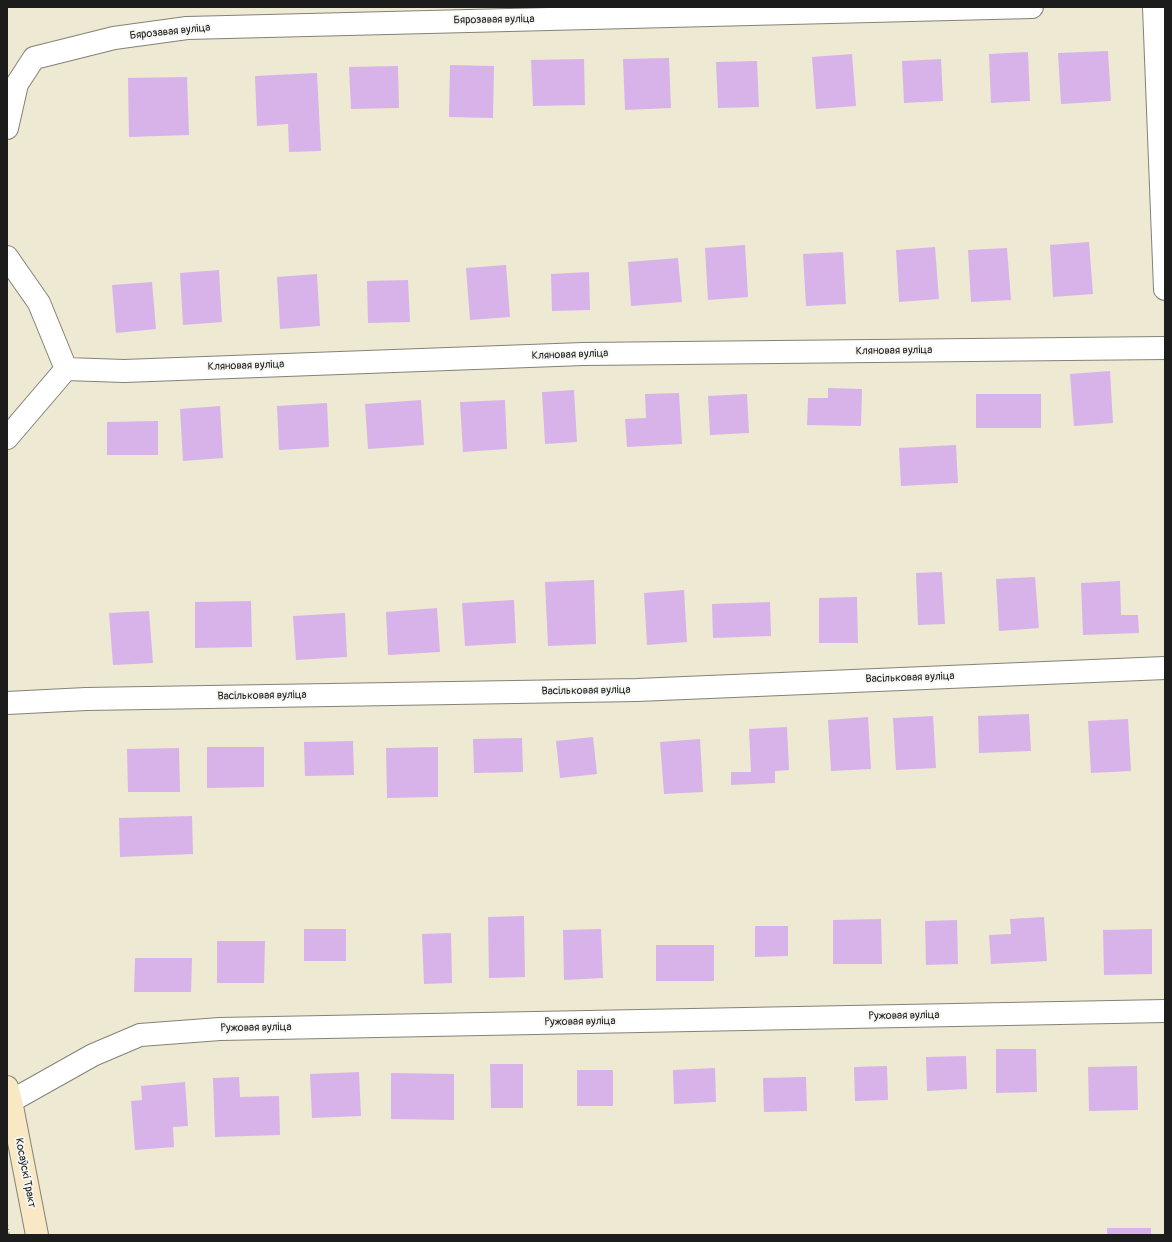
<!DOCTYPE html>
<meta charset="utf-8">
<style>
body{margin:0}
#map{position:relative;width:1172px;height:1242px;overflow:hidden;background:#ede9d2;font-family:Pangolin,sans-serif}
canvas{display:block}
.frame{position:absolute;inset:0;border:8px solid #1c1c1c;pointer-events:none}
</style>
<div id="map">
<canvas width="1172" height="1242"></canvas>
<div class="frame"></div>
</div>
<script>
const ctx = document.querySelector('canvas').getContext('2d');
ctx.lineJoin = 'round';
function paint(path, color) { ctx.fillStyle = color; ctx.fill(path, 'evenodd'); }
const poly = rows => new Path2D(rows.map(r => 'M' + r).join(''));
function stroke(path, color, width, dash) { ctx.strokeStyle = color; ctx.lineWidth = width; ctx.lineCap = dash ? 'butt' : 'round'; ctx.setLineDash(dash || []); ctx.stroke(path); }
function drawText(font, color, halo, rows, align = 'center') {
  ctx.font = font + ' Pangolin,sans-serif'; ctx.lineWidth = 3.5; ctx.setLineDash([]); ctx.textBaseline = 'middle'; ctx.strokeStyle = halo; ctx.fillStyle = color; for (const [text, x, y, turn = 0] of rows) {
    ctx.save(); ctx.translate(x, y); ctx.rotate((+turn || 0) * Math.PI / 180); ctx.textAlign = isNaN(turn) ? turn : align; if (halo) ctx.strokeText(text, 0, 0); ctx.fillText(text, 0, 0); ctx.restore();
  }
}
paint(poly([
 [1108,51,1111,101,1061,104,1058,53],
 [1028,52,1030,101,991,103,989,54],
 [852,54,856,106,816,109,812,57],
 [669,58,671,108,625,110,623,59],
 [584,59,585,105,533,106,531,60],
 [941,59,943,101,904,103,902,61],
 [757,61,759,107,718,108,716,62],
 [450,65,494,66,493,118,449,117],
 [398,66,399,108,351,109,349,67],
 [317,73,321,151,289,152,288,124,257,126,255,76],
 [187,77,189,135,129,137,128,78],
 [1089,242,1093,294,1053,297,1050,245],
 [745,245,748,297,708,300,705,248],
 [935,247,939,299,899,302,896,250],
 [1007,248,1011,300,971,302,968,250],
 [843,252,846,304,806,306,803,254],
 [678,258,682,302,631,306,628,262],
 [506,265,510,317,470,320,466,268],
 [219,270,222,322,183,325,180,273],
 [589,272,590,310,552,311,551,274],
 [317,274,320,326,280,329,277,277],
 [408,280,410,322,368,323,367,281],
 [152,282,156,329,116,333,112,285],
 [1110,371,1113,423,1074,426,1070,374],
 [828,388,862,389,861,426,807,425,808,398,828,398],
 [574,390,577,442,545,444,542,392],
 [679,393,682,444,627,447,625,419,646,418,645,394],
 [747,394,749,433,710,435,708,396],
 [976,394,1041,394,1041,428,976,428],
 [421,400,424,445,368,449,365,404],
 [505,400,507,449,463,452,460,402],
 [327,403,329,447,279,450,277,406],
 [220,406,223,458,183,461,180,409],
 [158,421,158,455,107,455,107,422],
 [956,445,958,483,901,486,899,448],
 [942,572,945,624,918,625,916,573],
 [1035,577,1039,628,999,631,996,579],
 [594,580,596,644,548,646,545,582],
 [1120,581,1121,615,1138,615,1139,633,1083,635,1081,583],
 [684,590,687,642,647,645,644,593],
 [857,597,858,643,819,643,819,598],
 [514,600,516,643,465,646,462,603],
 [251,601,252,647,195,648,195,602],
 [770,602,771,636,713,638,712,604],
 [437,608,440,652,388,655,386,612],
 [149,611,153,663,113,665,109,613],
 [345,613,347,657,296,660,293,616],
 [1029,714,1031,751,979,753,978,716],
 [933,716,936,768,896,770,893,718],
 [868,717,871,769,831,771,828,720],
 [1128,719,1131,771,1091,773,1088,721],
 [787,727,789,770,775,771,775,783,731,785,731,772,751,772,749,729],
 [593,737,597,774,560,778,556,741],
 [522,738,523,772,474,773,473,739],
 [700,739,703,792,664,794,660,742],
 [353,741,354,775,305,776,304,742],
 [207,747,264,747,264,787,207,788],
 [438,747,438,797,387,798,386,748],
 [179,748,180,792,128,792,127,749],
 [192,816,193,854,120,857,119,818],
 [524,916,525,977,489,978,488,917],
 [1044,917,1047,961,991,964,989,935,1011,934,1010,919],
 [881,919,882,964,833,964,833,920],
 [957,920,958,964,926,965,925,921],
 [755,926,788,926,788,956,755,957],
 [304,929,346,929,346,961,304,961],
 [601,929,603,978,564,980,563,930],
 [1152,929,1152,974,1104,975,1103,930],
 [451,933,452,983,424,984,422,934],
 [217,941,265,941,264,983,217,983],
 [656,945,714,945,714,981,656,981],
 [135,958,192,958,191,992,134,992],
 [996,1049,1036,1049,1037,1092,996,1093],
 [966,1056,967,1089,927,1091,926,1057],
 [490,1064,523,1064,523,1108,491,1108],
 [887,1066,888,1100,855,1101,854,1067],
 [1137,1066,1138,1110,1089,1111,1088,1067],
 [715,1068,716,1102,674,1104,673,1070],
 [577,1070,613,1070,613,1106,577,1106],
 [359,1072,361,1116,312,1118,310,1074],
 [391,1073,454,1074,454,1120,391,1119],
 [239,1077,240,1097,279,1096,280,1135,215,1137,213,1078],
 [806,1077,807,1111,764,1112,763,1078],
 [185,1082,188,1126,173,1127,174,1147,135,1150,131,1101,142,1100,141,1086],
 [1107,1228,1151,1228,1151,1235,1107,1235]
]), '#d8b3e9');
const street = poly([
 [1154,7,1165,289],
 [7,128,17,84,34,58,114,38,187,28,1032,7],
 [7,257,39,303,66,369],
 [7,438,66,369,124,371,583,354,1165,348],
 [7,703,86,699,637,690,1165,668],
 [11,1101,93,1055,140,1035,220,1029,1165,1011]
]);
const secondary = poly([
 [7,1087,11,1101,37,1235]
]);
stroke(street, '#848277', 24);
stroke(secondary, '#848277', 24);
stroke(poly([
 [7,1225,9,1235]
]), '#848277', 2.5, [1, 3]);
stroke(street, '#fff', 22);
stroke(secondary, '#f8e8c3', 22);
drawText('11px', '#1c1c1c', '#f6f6f2', [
 ["Бярозавая вуліца",494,20,-1],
 ["Бярозавая вуліца",170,32,-6],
 ["Кляновая вуліца",894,351,-1],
 ["Кляновая вуліца",570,355,-2],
 ["Кляновая вуліца",246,366,-2],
 ["Васільковая вуліца",910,678,-2],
 ["Васільковая вуліца",586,691,-1],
 ["Васільковая вуліца",262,696,-1],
 ["Ружовая вуліца",904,1016,-1],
 ["Ружовая вуліца",580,1022,-1],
 ["Ружовая вуліца",256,1028,-1],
 ["Косаўскі Тракт",25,1173,79]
]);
</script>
